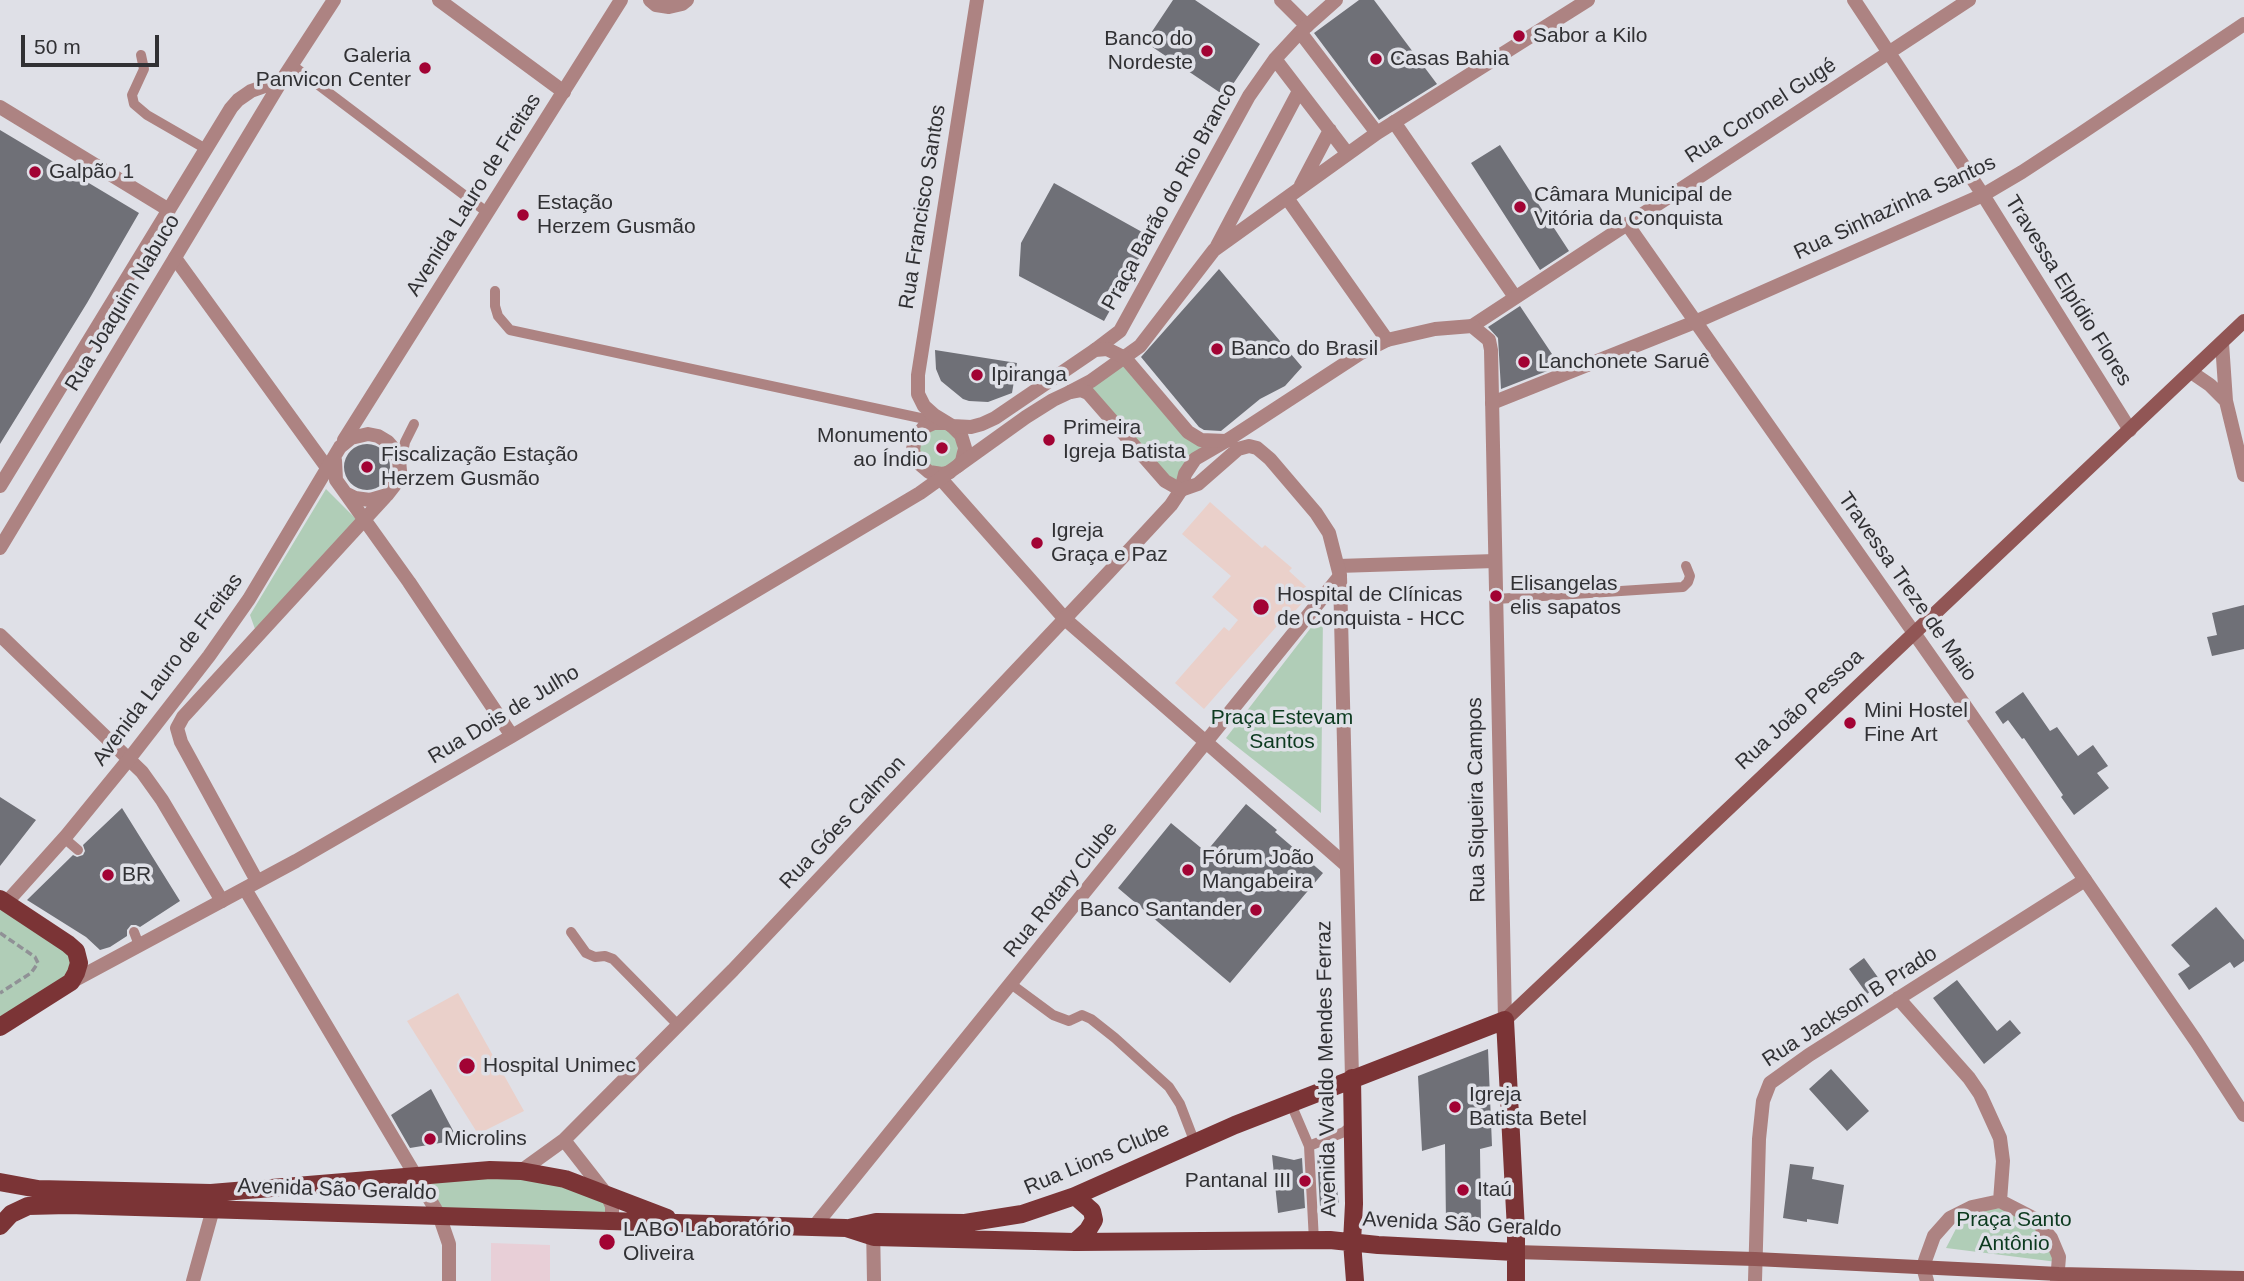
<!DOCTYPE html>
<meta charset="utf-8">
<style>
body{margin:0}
#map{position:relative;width:2244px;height:1281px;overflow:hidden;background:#dfe0e7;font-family:Helvetica,sans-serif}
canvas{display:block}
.scale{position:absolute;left:21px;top:35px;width:138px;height:32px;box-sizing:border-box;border:4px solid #313134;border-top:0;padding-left:9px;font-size:21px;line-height:24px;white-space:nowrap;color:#313134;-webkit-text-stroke:5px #dfe0e7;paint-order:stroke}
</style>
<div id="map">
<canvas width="2244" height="1281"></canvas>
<div class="scale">50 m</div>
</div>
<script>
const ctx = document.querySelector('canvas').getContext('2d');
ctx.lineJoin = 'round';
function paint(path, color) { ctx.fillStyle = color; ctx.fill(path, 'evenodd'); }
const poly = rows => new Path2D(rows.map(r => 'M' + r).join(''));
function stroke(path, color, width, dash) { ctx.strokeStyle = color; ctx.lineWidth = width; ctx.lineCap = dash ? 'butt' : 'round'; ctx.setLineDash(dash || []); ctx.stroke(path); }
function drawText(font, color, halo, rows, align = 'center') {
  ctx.font = font + ' Helvetica,sans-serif'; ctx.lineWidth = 7; ctx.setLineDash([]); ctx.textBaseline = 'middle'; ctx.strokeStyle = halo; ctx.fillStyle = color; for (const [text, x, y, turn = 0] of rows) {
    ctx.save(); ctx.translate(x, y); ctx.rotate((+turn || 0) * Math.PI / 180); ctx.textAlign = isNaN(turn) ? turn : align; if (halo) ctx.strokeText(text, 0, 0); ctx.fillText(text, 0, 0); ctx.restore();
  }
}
paint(poly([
 [491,1243,550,1245,550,1281,491,1281]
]), '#e8cfd7');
paint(poly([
 [1210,502,1262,548,1265,545,1292,568,1289,571,1312,592,1287,620,1284,618,1204,709,1175,683,1224,627,1229,631,1238,620,1212,597,1231,576,1182,534],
 [458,993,524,1111,478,1134,407,1021]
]), '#ead0ca');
paint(poly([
 [1125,365,1205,443,1179,487,1087,388],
 [923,428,957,430,958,466,922,468,915,438],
 [326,489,359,522,255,629,250,615],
 [1323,612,1321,813,1226,738],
 [0,899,68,944,76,973,0,1027],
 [490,1170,607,1195,612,1214,439,1215,416,1178],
 [1984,1208,2023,1209,2065,1263,1946,1248,1959,1223]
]), '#b0cdb7');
paint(poly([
 [1173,0,1195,0,1260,44,1225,96,1145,42],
 [1359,0,1374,0,1437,84,1379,120,1314,33],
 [0,130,139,213,87,303,0,444],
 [1500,145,1569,251,1540,270,1471,163],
 [1054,183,1151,237,1104,321,1019,276,1021,243],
 [1219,269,1302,367,1285,386,1260,399,1221,431,1204,430,1199,427,1141,357],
 [1520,306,1560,366,1501,389,1498,338,1488,327],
 [935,350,1017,363,1012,393,988,402,969,401,963,399,941,381,936,369],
 '344 467a23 23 0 1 1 46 0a23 23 0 1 1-46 0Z',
 [2244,605,2244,649,2212,656,2207,637,2217,635,2212,613],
 [2023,692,2050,731,2057,727,2078,756,2093,745,2108,766,2097,773,2109,788,2074,815,2061,797,2063,795,2024,738,2022,739,2008,720,2003,724,1995,712],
 [0,797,36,820,0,866],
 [1246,804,1277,830,1275,832,1323,873,1230,983,1118,888,1171,823,1206,852],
 [122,808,180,901,140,927,136,925,131,925,127,930,127,936,110,947,100,950,86,937,27,900,73,855,77,857,83,855,85,851,83,845],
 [2216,907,2244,940,2244,961,2234,968,2230,962,2189,990,2178,974,2190,966,2171,945],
 [1864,958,1882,983,1867,994,1849,969],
 [1957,980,1997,1031,2010,1020,2021,1033,1984,1064,1933,998],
 [1488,1049,1492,1146,1480,1149,1481,1223,1446,1223,1445,1144,1422,1151,1418,1076],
 [1831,1069,1869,1111,1847,1131,1809,1089],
 [431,1089,458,1140,410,1148,391,1115],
 [1272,1155,1294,1160,1302,1158,1305,1208,1278,1213],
 [1332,1155,1339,1203,1320,1206,1317,1156],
 [1790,1164,1814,1167,1812,1179,1844,1185,1838,1224,1807,1219,1807,1222,1783,1218]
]), '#6f7077');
stroke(poly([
 [0,933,35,957,38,963,31,973,0,993]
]), '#909196', 3.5, [7, 3.5]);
stroke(poly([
 [141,55,144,69,132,95,134,104,147,115,206,149],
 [292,65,488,213],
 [495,291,495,306,498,316,510,330,939,422],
 [401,463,405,442,414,424],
 [1496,599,1683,587,1688,582,1690,576,1686,566],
 [64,838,78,850],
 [134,932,139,945],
 [571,932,586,953,595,957,605,956,613,959,678,1025],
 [1011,984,1053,1015,1069,1021,1082,1015,1091,1019,1115,1038,1169,1087,1180,1104,1195,1143],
 [1291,1104,1309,1146,1314,1241],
 [1309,1146,1344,1132,1353,1124]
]), '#ad8382', 10);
stroke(poly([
 [439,0,564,92],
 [1281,0,1307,26],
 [1394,122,1515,297],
 [175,258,328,469],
 [941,479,1065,619,1207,743]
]), '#ad8382', 14);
stroke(poly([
 [1854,0,1983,195,2130,430],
 [1300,32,1377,133],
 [1275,59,1347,153],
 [0,107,169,210],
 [1301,185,1330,130],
 [1287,198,1387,340],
 [1217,246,1299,91],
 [1472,326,1969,0],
 [1095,350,1120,331,1249,96,1275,59,1300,32,1336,0],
 [1070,392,1091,381,1140,346,1214,250,1377,133,1588,0],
 [1492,403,1695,322,1983,195,2022,172,2080,134,2244,24],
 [946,423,934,423,923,428,915,438,913,450,916,461,929,472,942,474,950,472],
 [952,426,961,435,965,448,962,461,958,466],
 [0,486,231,108,238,100,251,91,282,80],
 [0,548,282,80,334,0],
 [1338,566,1495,561],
 [0,635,142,772,162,800,222,901],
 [1207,743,1346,865],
 [245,889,439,1215,449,1244,449,1281],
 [1898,998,1969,1078,1980,1094,2000,1138,2003,1161,2000,1201],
 [564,1140,607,1195,612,1206,612,1214,608,1221],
 [521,1171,564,1140,733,970,1108,573,1171,505,1181,490,1185,474,1195,459,1226,441],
 [873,1226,874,1281],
 [813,1228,1340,576],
 [1755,1281,1759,1139,1763,1101,1770,1083,1809,1055,2085,880],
 [1927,1281,1923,1267,1926,1258,1934,1236,1950,1218,1972,1207,2000,1201,2035,1219,2051,1238,2059,1257,2057,1281]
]), '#ad8382', 14);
stroke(poly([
 [650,0,656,5,669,7,682,4,687,0],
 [977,0,918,375,918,394,924,406,934,415,952,426,971,427,982,424,995,418,1095,350,1107,349,1125,358,1188,432,1201,440,1226,441,1361,353,1387,340,1435,329,1472,326,1489,340,1491,350,1505,1020],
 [1627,224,1959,697,2196,1041,2244,1115],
 [2222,343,2226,401],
 [2191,372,2210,385,2226,401,2244,475],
 [344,440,621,0],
 [335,460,336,480,409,582,512,736],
 [257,881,181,742,177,728,183,717,385,497],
 [6,903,67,835,129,759,209,656,249,599,340,447,351,438,368,434,378,436,388,442,395,450,399,460,400,471,394,486,387,495,370,500,355,498,347,494],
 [71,982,296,861,512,736,920,493,1026,417,1053,400,1070,392,1081,390,1088,393,1165,481,1181,490,1198,484,1238,449,1249,446,1257,448,1270,459,1316,513,1329,533,1340,576,1352,1078],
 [193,1281,213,1209,212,1201]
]), '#ad8382', 14);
stroke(poly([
 [1505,1020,2244,321],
 [1515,1252,1755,1259,2059,1274,2244,1278]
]), '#915655', 14);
stroke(poly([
 [0,899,68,944,76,951,79,963,76,973,71,982,0,1027],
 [1352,1078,1354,1204,1352,1242,1355,1281],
 [0,1182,38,1189,211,1193,490,1170,521,1171,565,1179,667,1218],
 [0,1226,11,1214,28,1206,68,1205,846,1228,874,1237,1075,1242,1330,1240,1378,1245,1515,1252],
 [849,1228,876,1222,965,1223,1022,1214,1075,1196,1235,1125,1505,1020,1516,1230,1516,1281],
 [1075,1242,1088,1230,1094,1220,1092,1211,1075,1196]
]), '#7b3436', 18);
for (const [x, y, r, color] of [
 [1519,36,7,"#a20334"],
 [1207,51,7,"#a20334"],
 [1376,59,7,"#a20334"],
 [425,68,7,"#a20334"],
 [35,172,7,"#a20334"],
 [1520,207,7,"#a20334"],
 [523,215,7,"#a20334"],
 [1217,349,7,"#a20334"],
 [1524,362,7,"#a20334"],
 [977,375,7,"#a20334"],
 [1049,440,7,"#a20334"],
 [942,448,7,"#a20334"],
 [367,467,7,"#a20334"],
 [1037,543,7,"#a20334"],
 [1496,596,7,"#a20334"],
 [1261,607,9,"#a20334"],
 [1850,723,7,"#a20334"],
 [1188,870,7,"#a20334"],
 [108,875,7,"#a20334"],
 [1256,910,7,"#a20334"],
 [467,1066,9,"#a20334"],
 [1455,1107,7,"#a20334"],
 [430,1139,7,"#a20334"],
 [1305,1181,7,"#a20334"],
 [1463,1190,7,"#a20334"],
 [607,1242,9,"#a20334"]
]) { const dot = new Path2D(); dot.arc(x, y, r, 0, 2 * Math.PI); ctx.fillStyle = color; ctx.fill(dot); stroke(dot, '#dfe0e7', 2.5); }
drawText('21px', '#313134', '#dfe0e7', [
 ["Sabor a Kilo",1533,36],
 ["Banco do",1193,39,"right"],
 ["Nordeste",1193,63,"right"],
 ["Galeria",411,56,"right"],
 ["Panvicon Center",411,80,"right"],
 ["Casas Bahia",1390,59],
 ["Galpão 1",49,172],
 ["Câmara Municipal de",1534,195],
 ["Vitória da Conquista",1534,219],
 ["Estação",537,203],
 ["Herzem Gusmão",537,227],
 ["Banco do Brasil",1231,349],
 ["Lanchonete Saruê",1538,362],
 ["Ipiranga",991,375],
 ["Primeira",1063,428],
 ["Igreja Batista",1063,452],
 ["Monumento",928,436,"right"],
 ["ao Índio",928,460,"right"],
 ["Fiscalização Estação",381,455],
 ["Herzem Gusmão",381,479],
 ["Igreja",1051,531],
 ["Graça e Paz",1051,555],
 ["Elisangelas",1510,584],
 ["elis sapatos",1510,608],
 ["Hospital de Clínicas",1277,595],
 ["de Conquista - HCC",1277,619],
 ["Mini Hostel",1864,711],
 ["Fine Art",1864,735],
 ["Fórum João",1202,858],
 ["Mangabeira",1202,882],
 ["BR",122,875],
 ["Banco Santander",1242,910,"right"],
 ["Hospital Unimec",483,1066],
 ["Igreja",1469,1095],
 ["Batista Betel",1469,1119],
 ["Microlins",444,1139],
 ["Pantanal III",1291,1181,"right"],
 ["Itaú",1477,1190],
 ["LABO Laboratório",623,1230],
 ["Oliveira",623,1254]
], 'left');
drawText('21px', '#313134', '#dfe0e7', [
 ["Rua Coronel Gugé",1761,111,-33],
 ["Avenida Lauro de Freitas",474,195,-58],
 ["Praça Barão do Rio Branco",1170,197,-61],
 ["Rua Francisco Santos",923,207,-81],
 ["Rua Sinhazinha Santos",1895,208,-25],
 ["Travessa Elpídio Flores",2068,291,58],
 ["Rua Joaquim Nabuco",123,303,-59],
 ["Travessa Treze de Maio",1907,587,55],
 ["Avenida Lauro de Freitas",168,670,-53],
 ["Rua João Pessoa",1800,710,-43],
 ["Rua Dois de Julho",504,715,-31],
 ["Rua Siqueira Campos",1477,800,-91],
 ["Rua Góes Calmon",843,823,-47],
 ["Rua Rotary Clube",1061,890,-51],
 ["Rua Jackson B Prado",1850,1007,-33],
 ["Avenida Vivaldo Mendes Ferraz",1327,1069,-91],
 ["Rua Lions Clube",1097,1159,-23],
 ["Avenida São Geraldo",337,1190,2],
 ["Avenida São Geraldo",1462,1225,3]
]);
drawText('21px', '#0c3a1f', '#dfe0e7', [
 ["Praça Estevam",1282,718],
 ["Santos",1282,742],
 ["Praça Santo",2014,1220],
 ["Antônio",2014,1244]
]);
</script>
